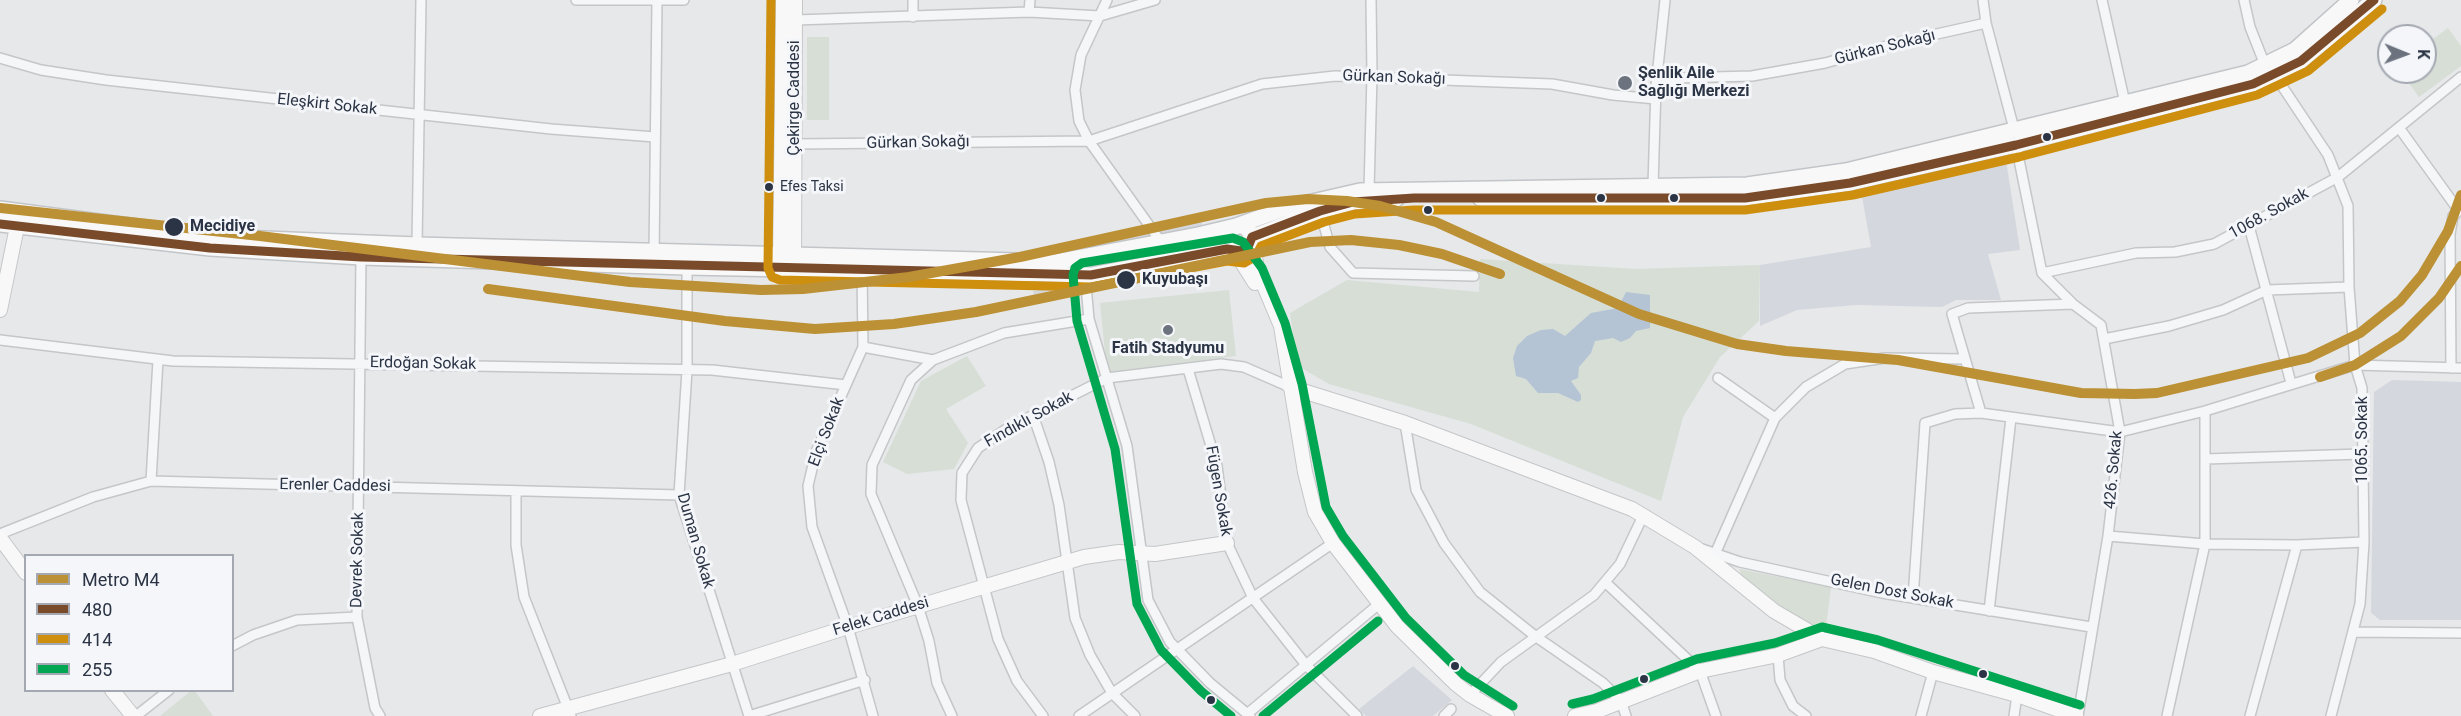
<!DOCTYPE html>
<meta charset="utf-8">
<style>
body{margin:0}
#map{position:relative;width:2461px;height:716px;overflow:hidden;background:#e6e8ea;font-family:Roboto,sans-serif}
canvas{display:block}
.legend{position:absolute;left:24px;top:554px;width:210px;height:138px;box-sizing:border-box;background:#f4f6f9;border:2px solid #a4a8b1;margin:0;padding:8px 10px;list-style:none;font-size:18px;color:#2b3445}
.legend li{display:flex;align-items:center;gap:12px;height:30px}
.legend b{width:30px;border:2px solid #a4a8b1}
.north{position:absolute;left:2377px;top:24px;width:60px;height:60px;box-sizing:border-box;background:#f4f6f9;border:2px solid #a4a8b1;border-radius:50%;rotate:91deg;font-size:16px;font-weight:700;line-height:24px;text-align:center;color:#2b3445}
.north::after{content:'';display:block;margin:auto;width:21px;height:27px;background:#6c737f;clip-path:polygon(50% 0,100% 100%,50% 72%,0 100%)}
</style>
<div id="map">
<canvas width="2461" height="716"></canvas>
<ul class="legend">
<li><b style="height:8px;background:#bc9034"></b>Metro M4</li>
<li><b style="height:8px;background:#7a4b2a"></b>480</li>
<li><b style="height:8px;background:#ce8f0e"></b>414</li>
<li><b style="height:8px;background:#00a651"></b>255</li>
</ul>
<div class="north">K</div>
</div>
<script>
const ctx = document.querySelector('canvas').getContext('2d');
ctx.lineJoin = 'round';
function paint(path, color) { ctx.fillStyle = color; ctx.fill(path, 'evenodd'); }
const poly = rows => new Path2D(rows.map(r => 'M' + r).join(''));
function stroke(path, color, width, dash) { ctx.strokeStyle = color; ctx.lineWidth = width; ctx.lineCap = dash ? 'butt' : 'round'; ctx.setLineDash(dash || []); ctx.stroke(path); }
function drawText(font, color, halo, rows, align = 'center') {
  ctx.font = font + ' Roboto,sans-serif'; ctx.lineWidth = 6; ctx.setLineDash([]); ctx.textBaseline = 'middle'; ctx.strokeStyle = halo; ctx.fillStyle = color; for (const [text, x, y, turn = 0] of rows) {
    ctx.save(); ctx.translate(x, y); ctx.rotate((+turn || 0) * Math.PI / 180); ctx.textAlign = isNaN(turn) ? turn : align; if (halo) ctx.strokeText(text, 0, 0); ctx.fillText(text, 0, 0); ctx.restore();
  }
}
paint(poly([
 [2005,154,2020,250,1988,254,2001,300,1956,300,1942,307,1856,305,1797,310,1760,326,1760,265,1871,247,1861,191],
 [1201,220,1202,226,1186,230,1194,244,1189,245,1191,256,1209,258,1034,296,1033,291,1048,288,1042,261,1025,258],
 [1176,232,1181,258,1149,257,1147,248],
 [1130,242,1135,269,1096,277,1091,250],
 [1052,259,1078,262,1080,271,1087,279,1058,286],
 [2392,380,2461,382,2461,620,2380,620,2371,613,2374,392],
 [1413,666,1452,700,1433,716,1366,716,1359,709]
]), '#d4d7dd');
paint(poly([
 [2448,28,2461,46,2461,66,2419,97,2401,72,2425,72,2425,45],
 [807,37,829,37,829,120,807,120],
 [1480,259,1636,269,1760,265,1759,321,1720,357,1683,417,1661,501,1471,424,1329,384,1298,366,1290,313,1347,280,1479,292],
 [1229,290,1236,356,1107,372,1100,303],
 [967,356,986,386,946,409,968,443,954,469,907,474,883,462,921,381],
 [1739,569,1831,587,1826,627,1809,623,1773,602,1742,576],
 [192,690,195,691,213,716,160,716]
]), '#d6ded6');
paint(poly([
 [1626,292,1650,295,1650,328,1636,331,1630,338,1621,342,1613,338,1595,341,1591,353,1579,367,1578,378,1571,381,1581,395,1581,400,1578,402,1558,393,1538,393,1526,379,1516,376,1513,358,1517,346,1527,336,1541,330,1553,329,1565,336,1591,313,1618,308]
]), '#b4c4d5');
const street = poly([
 [576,0,684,0],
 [913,0,913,17],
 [1107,0,1081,55,1075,90,1079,121,1089,141,1161,242],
 [1983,0,1986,23,2014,129],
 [2102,0,2125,103],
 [2244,0,2250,27,2265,65],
 [1029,12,1030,0],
 [796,20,1029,12,1100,16,1155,0],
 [0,58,41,70,106,80,551,129,655,137],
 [2274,74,2328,155,2348,206,2349,287,2355,365,2362,388,2364,542,2360,604,2331,716],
 [2400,129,2459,211],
 [795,144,1089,141,1262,84,1335,76,1552,84,1613,95,1656,99,1676,78,1752,76,1825,63,1901,42,1986,23],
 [2016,145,2042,273,2073,304,2101,325,2120,432,2108,536,2078,716],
 [1653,186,1656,86,1665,0],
 [1369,190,1372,75,1371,0],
 [1320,211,1330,247,1353,273,1474,276],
 [2249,226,2291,383],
 [417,245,421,0],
 [654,256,657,1],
 [361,257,357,617,375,708,380,716],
 [687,263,687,370,679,495,749,716],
 [862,270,863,347,816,452,808,486,812,527,848,627,873,716],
 [2042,273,2136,253,2175,252,2214,244,2338,177,2461,77],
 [1085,275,1089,319,1127,446,1148,600,1170,642,1210,683,1250,716],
 [2104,339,2169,326,2223,310,2267,290,2349,287],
 [0,340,173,361,712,370,846,385],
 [863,347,933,360],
 [2451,368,2450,234,2453,216,2461,209],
 [1188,369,1217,466,1227,543,1253,598,1306,665,1357,716],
 [1718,378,1775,418],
 [1981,413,1952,314,1968,308,2073,304],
 [1033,415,1049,462,1059,505,1075,618,1090,655,1112,693,1135,716],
 [1405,423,1416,490,1444,543,1480,592,1535,636,1603,683,1621,701,1626,716],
 [2205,459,2362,454],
 [151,481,158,360],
 [516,491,516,545,524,597,571,716],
 [0,534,93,497,151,481,679,495],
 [2108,536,2205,544,2297,545,2364,542],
 [1702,549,1740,562,1882,593,2091,627],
 [1715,554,1775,418,1806,387,1845,364,1885,358,1965,359],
 [1605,582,1700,671,1716,716],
 [1913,598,1925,423,1955,414,1981,413,2120,432,2205,411,2355,365,2461,368],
 [1989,611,2011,418],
 [2353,632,2461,633],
 [232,646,253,635,297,620,357,617],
 [1778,655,1780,680,1793,706,1806,716],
 [1470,695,1501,662,1594,595,1620,564,1643,516],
 [1247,714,1379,604],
 [136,716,169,690],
 [749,716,865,680],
 [952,716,937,683,929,641,918,606,871,494,872,465,911,380,933,360,1004,333,1089,319],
 [1043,716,1017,681,998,639,961,500,962,473,978,448,1008,428,1107,378,1221,364,1244,367,1290,387],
 [1079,716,1333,543],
 [1444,716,1451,709],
 [1921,716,1933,672],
 [2014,716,2017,695],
 [2167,716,2205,544,2205,411],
 [2250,716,2297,545]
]);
const secondary = poly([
 [1252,237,1257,269,1281,326,1305,472,1315,512,1333,543,1397,626,1456,684,1470,695,1507,716],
 [1234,250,1255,283],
 [780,265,783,0],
 [794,265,795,0],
 [0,310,19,217],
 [1290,387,1405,423,1632,509,1695,547,1774,611,1822,639],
 [0,538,26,573],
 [112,690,133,716],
 [540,716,732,664,848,627,1084,557,1119,552,1155,554,1227,543],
 [1575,716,1597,711,1700,671,1778,655,1822,639,1874,651,1933,672,2017,695,2076,716]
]);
const primary = poly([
 [1480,198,1745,198,1850,183,2016,145,2253,84,2301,61,2374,0],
 [0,209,214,237,417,245,1055,262,1198,235,1236,226,1286,208,1360,191,1747,185,1846,171,2248,73,2295,50,2351,0],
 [0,224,210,248,361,257,687,267,1091,275,1227,249,1241,251,1248,247,1252,240,1249,231,1244,226,1236,226,1227,233,1228,244,1234,250],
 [1252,237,1320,211,1353,202,1396,199]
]);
stroke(street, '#c4c6c8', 12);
stroke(secondary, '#c4c6c8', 16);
stroke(primary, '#c2c5c8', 18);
stroke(street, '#f5f6f7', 9);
stroke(secondary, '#f8f8f8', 14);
stroke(primary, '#f8f8f8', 15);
stroke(poly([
 [0,224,210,248,361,257,1091,275,1227,249,1241,251,1248,247,1252,237,1320,211,1353,202,1414,198,1745,198,1850,183,2016,145,2253,84,2301,61,2374,0]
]), '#7a4b2a', 9);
stroke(poly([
 [771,0,768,268,772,277,780,280,1091,287,1227,261,1244,263,1256,256,1261,246,1324,222,1355,214,1414,210,1745,210,1853,195,2019,157,2257,95,2308,71,2382,9]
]), '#ce8f0e', 9);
stroke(poly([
 [1572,704,1593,699,1697,659,1775,643,1822,627,1878,640,2080,705],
 [1231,716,1201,691,1161,650,1137,604,1115,449,1077,321,1073,275,1075,268,1082,263,1233,238,1243,242,1262,268,1285,323,1302,384,1326,507,1343,536,1406,618,1464,675,1513,706],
 [1263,716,1378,621]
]), '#00a651', 9);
stroke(poly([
 [0,208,260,236,630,282,761,290,803,289,909,277,1020,257,1266,203,1308,199,1347,201,1380,206,1436,222,1639,314,1737,344,1786,351,1898,360,2081,393,2135,394,2157,393,2308,358,2360,333,2400,301,2422,275,2448,231,2461,195],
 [488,289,725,321,815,329,894,324,976,312,1310,242,1351,240,1399,245,1442,254,1500,274],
 [2320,377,2355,365,2401,336,2439,298,2461,266]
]), '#bc9034', 10);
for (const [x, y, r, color] of [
 [1625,83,8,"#6c737f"],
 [2047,137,5,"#2b3445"],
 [769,187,5,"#2b3445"],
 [1601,198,5,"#2b3445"],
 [1674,198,5,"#2b3445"],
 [1428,210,5,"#2b3445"],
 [174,227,10,"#2b3445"],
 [1126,280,10,"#2b3445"],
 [1168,330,6,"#6c737f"],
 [1455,666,5,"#2b3445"],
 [1983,674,5,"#2b3445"],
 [1644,679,5,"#2b3445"],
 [1211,700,5,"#2b3445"]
]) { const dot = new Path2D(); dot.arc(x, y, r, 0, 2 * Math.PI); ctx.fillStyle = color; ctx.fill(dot); stroke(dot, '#f4f6f9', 2); }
drawText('14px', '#2b3445', '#f4f6f9', [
 ["Efes Taksi",780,187]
], 'left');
drawText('16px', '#2b3445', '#f4f6f9', [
 ["Gürkan Sokağı",1885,48,-14],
 ["Gürkan Sokağı",1394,78,2],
 ["Çekirge Caddesi",795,98,-90],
 ["Eleşkirt Sokak",327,105,6],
 ["Gürkan Sokağı",918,143,-1],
 ["1068. Sokak",2269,214,-29],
 ["Erdoğan Sokak",423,364,1],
 ["Fındıklı Sokak",1029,420,-29],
 ["Elçi Sokak",827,432,-69],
 ["1065. Sokak",2363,440,-90],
 ["426. Sokak",2114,470,-85],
 ["Erenler Caddesi",335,486,1],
 ["Fügen Sokak",1218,491,80],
 ["Duman Sokak",695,541,74],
 ["Devrek Sokak",358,560,-89],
 ["Gelen Dost Sokak",1892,592,11],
 ["Felek Caddesi",881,617,-17]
]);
drawText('bold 16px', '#2b3445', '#f4f6f9', [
 ["Şenlik Aile",1638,74],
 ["Sağlığı Merkezi",1638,92],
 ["Fatih Stadyumu",1168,349,"center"]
], 'left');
drawText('bold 16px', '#2b3445', '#f4f6f9', [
 ["Mecidiye",190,227],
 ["Kuyubaşı",1142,280]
], 'left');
</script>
